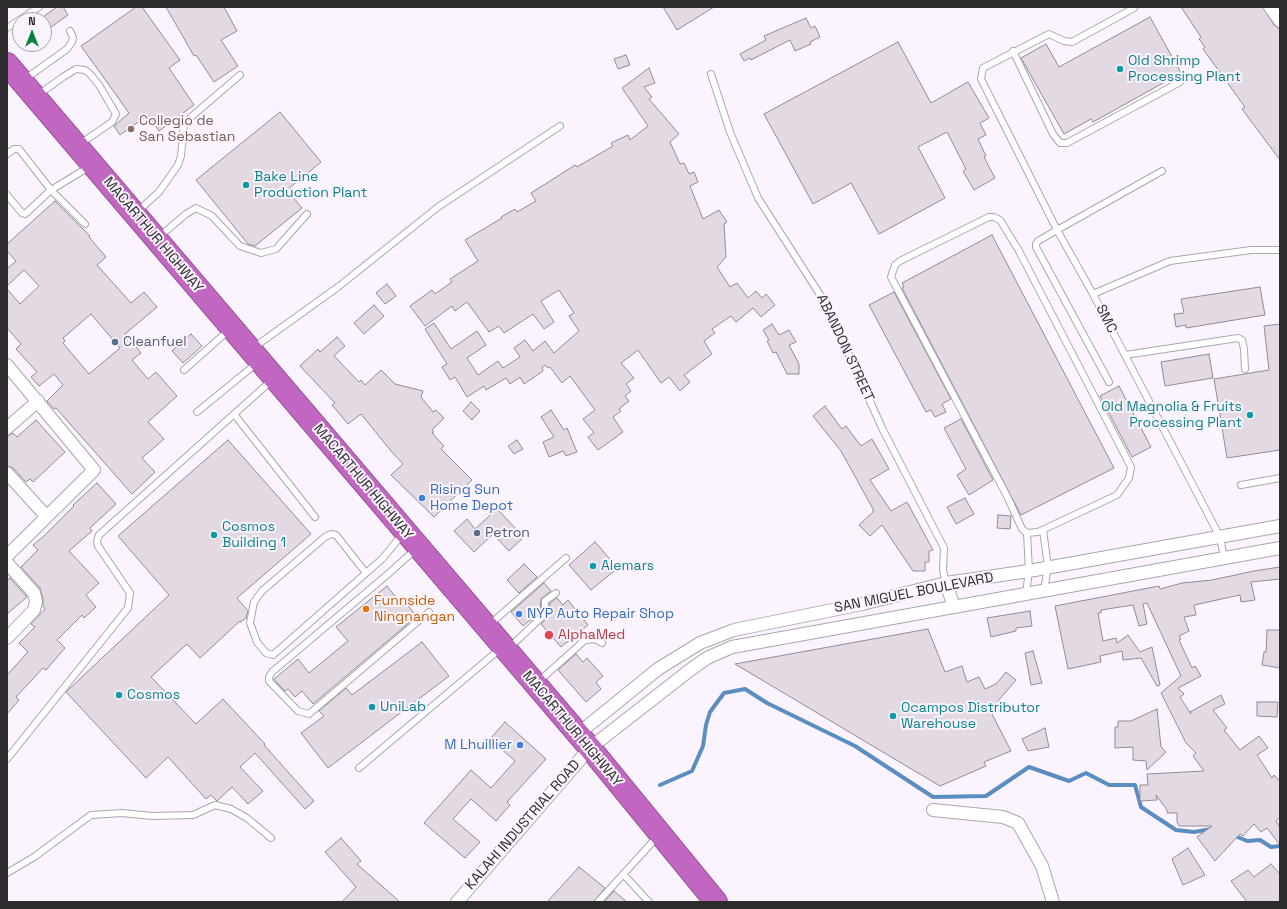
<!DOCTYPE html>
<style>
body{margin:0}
#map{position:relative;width:1287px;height:909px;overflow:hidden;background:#fbf4fe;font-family:"Space Grotesk",sans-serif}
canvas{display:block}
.frame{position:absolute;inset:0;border:8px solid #2e2b2f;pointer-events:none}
.north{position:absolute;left:12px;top:12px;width:40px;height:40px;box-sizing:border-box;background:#fbf4fe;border:1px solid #a9a4ab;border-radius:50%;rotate:0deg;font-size:11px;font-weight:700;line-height:16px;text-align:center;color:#2e2b2f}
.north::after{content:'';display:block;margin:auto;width:14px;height:18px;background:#01853f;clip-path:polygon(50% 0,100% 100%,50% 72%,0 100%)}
</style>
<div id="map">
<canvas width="1287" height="909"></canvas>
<div class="frame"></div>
<div class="north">N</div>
</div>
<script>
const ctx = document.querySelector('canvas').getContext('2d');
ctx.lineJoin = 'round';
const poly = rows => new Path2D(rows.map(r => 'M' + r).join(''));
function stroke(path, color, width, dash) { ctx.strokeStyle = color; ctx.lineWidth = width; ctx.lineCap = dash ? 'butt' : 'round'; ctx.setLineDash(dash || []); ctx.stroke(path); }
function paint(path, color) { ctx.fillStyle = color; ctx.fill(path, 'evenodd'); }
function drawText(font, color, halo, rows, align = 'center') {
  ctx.font = font + ' "Space Grotesk",sans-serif'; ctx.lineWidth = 4; ctx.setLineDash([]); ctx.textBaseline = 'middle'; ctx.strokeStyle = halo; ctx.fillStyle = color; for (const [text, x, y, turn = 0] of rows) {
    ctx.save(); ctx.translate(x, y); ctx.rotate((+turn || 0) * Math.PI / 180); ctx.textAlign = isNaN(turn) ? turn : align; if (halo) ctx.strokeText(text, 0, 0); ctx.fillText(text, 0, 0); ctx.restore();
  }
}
stroke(poly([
 [660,785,692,771,703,746,706,725,710,712,724,693,745,689,767,703,855,746,933,797,986,796,1029,767,1069,781,1086,773,1109,785,1135,785,1141,807,1176,830,1194,832,1212,829],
 [1233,835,1247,841,1260,840,1271,847,1280,846]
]), '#5b8ec0', 4);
const building = poly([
 [57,7,63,7,68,15,44,32,44,16,57,7],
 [136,7,142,7,180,60,169,68,194,105,159,131,148,115,120,135,114,126,129,113,81,46,136,7],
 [166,7,224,7,237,31,221,40,238,66,214,82,196,55,194,56,166,7],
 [663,7,714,7,677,30,663,7],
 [1181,7,1263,7,1274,25,1280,30,1280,160,1242,109,1245,107,1203,49,1205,47,1199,39,1201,37,1181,7],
 [1150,17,1181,73,1093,122,1091,119,1064,134,1021,58,1046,44,1059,67,1150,17],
 [806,18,811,28,815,26,820,37,810,42,811,44,795,51,790,40,751,60,750,58,744,61,740,54,766,40,764,36,806,18],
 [898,42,931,103,968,82,989,118,980,123,986,135,978,139,986,156,984,157,995,178,974,190,963,171,966,169,947,132,918,147,945,198,879,234,851,183,813,204,764,114,898,42],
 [626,55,630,65,618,69,614,59,626,55],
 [649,68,655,83,644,87,652,97,649,99,679,134,670,142,680,164,684,163,689,174,694,172,698,182,690,186,703,219,719,210,727,222,724,224,726,257,717,267,730,287,737,283,748,298,756,291,762,298,766,294,775,305,761,317,753,308,736,322,731,316,712,329,715,333,704,341,712,354,684,375,690,382,680,391,669,377,661,383,638,350,621,363,634,378,626,384,631,391,625,396,629,401,619,409,621,411,613,417,623,432,598,450,588,437,594,433,583,419,595,410,570,376,562,383,550,367,548,368,545,365,542,367,543,371,524,384,520,377,510,384,506,378,486,390,484,386,467,397,455,377,450,380,442,367,447,364,425,329,434,323,451,349,477,331,486,345,467,358,478,375,498,361,503,368,520,357,514,348,525,340,533,351,545,341,554,353,579,331,569,316,574,313,559,290,541,301,554,322,544,329,533,314,504,333,499,326,489,332,467,302,455,311,452,306,425,326,410,306,432,290,435,294,452,282,450,279,478,261,465,240,502,218,501,217,515,209,517,212,536,201,531,193,561,174,575,165,577,167,613,146,611,143,628,135,630,140,648,126,622,88,649,68],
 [280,112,321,162,287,190,302,208,255,246,248,244,196,180,280,112],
 [55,201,90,236,89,237,106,257,97,265,131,303,144,292,157,307,125,334,141,353,132,360,148,379,156,372,177,396,148,422,164,439,142,458,155,472,132,494,56,408,54,409,47,401,63,385,54,374,39,386,31,377,37,372,16,349,21,344,7,328,7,289,20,304,39,286,24,270,7,286,7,269,16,261,7,251,7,244,55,201],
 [91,314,120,348,89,374,63,343,65,341,63,338,91,314],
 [992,235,1114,468,1021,515,902,288,904,287,902,283,992,235],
 [387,284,396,296,385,304,376,293,387,284],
 [1260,287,1265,315,1186,328,1186,325,1176,327,1174,314,1184,313,1181,299,1260,287],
 [894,292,951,399,942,404,946,412,935,417,931,410,926,412,869,305,894,292],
 [374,305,384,316,364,334,354,323,374,305],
 [772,324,779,335,789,330,796,342,789,345,799,364,799,374,787,374,776,352,773,353,767,341,769,340,763,330,772,324],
 [1280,324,1280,450,1227,458,1214,379,1269,370,1264,326,1280,324],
 [191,334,202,346,183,363,172,351,191,334],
 [337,337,345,346,334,356,359,382,361,380,365,385,381,370,395,384,423,391,421,397,433,412,436,410,444,418,432,430,434,432,432,433,444,446,441,449,472,480,434,517,391,475,403,464,391,451,361,414,348,424,332,405,335,403,300,366,318,349,320,352,337,337],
 [1209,354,1213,378,1165,386,1161,362,1209,354],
 [1119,386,1151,447,1132,457,1100,396,1119,386],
 [471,402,480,411,472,420,463,411,471,402],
 [825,406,842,429,846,426,861,446,872,439,889,469,870,480,891,511,907,502,933,550,929,551,929,562,925,562,925,571,913,571,882,525,870,536,859,525,873,512,873,509,841,451,813,416,825,406],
 [551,410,564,430,567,428,577,452,566,456,563,451,549,457,543,442,554,437,541,417,551,410],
 [961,419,993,480,969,495,957,475,966,469,944,428,961,419],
 [36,420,65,452,33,482,30,479,26,482,13,468,7,466,7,437,13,433,17,437,36,420],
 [228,440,311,534,237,598,248,611,246,618,241,622,240,621,200,658,187,644,151,677,196,724,223,699,265,744,264,745,314,801,305,809,255,753,240,767,263,791,248,804,232,787,217,801,211,795,206,799,168,757,146,778,66,692,169,595,118,536,228,440],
 [517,440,523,449,514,454,508,446,517,440],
 [97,483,116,504,90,528,92,531,69,551,99,583,86,595,96,607,84,618,82,615,57,640,65,648,46,670,43,668,16,697,19,700,7,714,7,675,28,652,19,643,35,627,31,624,45,609,43,606,43,599,40,588,21,567,38,550,33,545,44,536,74,506,73,505,97,483],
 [965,498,974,514,956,524,947,507,965,498],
 [497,509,524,537,509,551,493,534,474,552,454,531,467,519,475,529,497,509],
 [998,515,1011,516,1010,529,997,528,998,515],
 [595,542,618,568,591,590,569,565,595,542],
 [524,564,537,577,519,593,507,580,524,564],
 [1280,567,1280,579,1251,582,1255,600,1241,602,1240,595,1194,605,1196,615,1184,617,1189,631,1179,636,1181,639,1179,640,1192,668,1195,666,1201,676,1178,688,1184,694,1180,697,1191,714,1190,712,1221,695,1225,704,1213,710,1227,728,1224,730,1240,750,1259,736,1268,748,1257,755,1272,778,1274,775,1280,781,1280,817,1276,821,1280,827,1280,845,1267,828,1261,832,1254,824,1243,836,1240,834,1215,861,1197,837,1212,826,1179,826,1177,822,1177,813,1167,813,1167,810,1156,795,1157,800,1140,801,1140,785,1148,785,1147,774,1204,771,1193,756,1196,753,1186,743,1161,693,1181,676,1147,603,1143,604,1147,624,1139,626,1133,605,1101,610,1101,613,1098,613,1103,641,1116,638,1117,643,1128,635,1140,652,1152,647,1160,685,1157,686,1141,658,1123,660,1122,651,1100,656,1101,662,1068,669,1055,606,1159,586,1160,589,1182,583,1212,580,1254,571,1280,567],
 [10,578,27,597,7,614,7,581,10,578],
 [544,583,551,591,541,599,540,612,523,626,511,612,544,583],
 [387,586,403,606,406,604,417,616,313,704,302,691,295,697,288,689,285,691,278,684,274,679,298,659,309,673,348,641,336,627,387,586],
 [557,598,563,605,568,600,588,625,561,647,541,624,549,615,550,603,557,598],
 [1030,611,1032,626,1016,628,1016,631,991,637,987,618,1030,611],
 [928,629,945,672,962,666,967,682,979,677,985,689,996,684,1006,672,1016,680,998,701,1001,707,991,712,1011,751,984,762,986,766,940,786,735,664,928,629],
 [1267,630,1280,630,1280,668,1262,665,1264,652,1266,652,1267,630],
 [422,642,449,676,328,768,301,733,324,716,319,711,346,688,352,695,422,642],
 [1033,651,1042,683,1031,685,1025,653,1033,651],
 [576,654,583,662,587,658,603,676,596,682,601,689,586,702,558,670,576,654],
 [1257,702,1278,702,1277,717,1257,716,1257,702],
 [1157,709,1161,747,1166,752,1147,770,1146,761,1133,760,1133,747,1115,748,1115,727,1118,727,1118,721,1131,721,1157,709],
 [505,722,546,759,507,802,510,805,496,821,471,799,453,819,480,842,465,858,424,823,471,770,491,788,515,761,490,739,505,722],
 [1045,728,1049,747,1028,751,1022,739,1045,728],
 [341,838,361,861,357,864,400,902,342,902,356,887,325,852,341,838],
 [1188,848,1205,875,1183,885,1172,859,1188,848],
 [1271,864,1280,874,1280,902,1247,902,1231,881,1248,870,1254,877,1271,864],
 [579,867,605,888,594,902,547,902,579,867],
 [614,891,627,902,604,902,614,891]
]);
paint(building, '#e2d9e2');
stroke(building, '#938b93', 1);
const lane = poly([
 [1134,8,1072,42,1064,41,1049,34,983,68,981,79,1057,230,1093,294,1220,537,1224,558],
 [7,28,39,7],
 [1013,51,1053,134,1060,143,1067,143,1180,82],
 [711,74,730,132,758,198,826,304,883,430,944,548,943,570,946,583],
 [25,79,67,49,72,42,73,37,70,31],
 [38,95,63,77,76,69,85,70,90,74,99,85,116,114,112,122,80,144],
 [7,154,14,149,19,149,51,190,85,224],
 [7,195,22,213,25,214,51,190,89,167],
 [138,211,159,192,178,165,181,156,184,123,240,75],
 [989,217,994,217,1000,220,1019,251,1131,467,1129,478,1117,495,1038,532,1027,533,1022,529,1008,498,891,277,895,265,900,261,989,217],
 [159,237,186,214,196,208,212,216,240,246,261,253,276,249,307,214],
 [1093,294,1170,261,1251,250,1280,250],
 [253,348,338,287,438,207,560,126],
 [1125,355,1238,338,1242,340,1244,349,1245,369],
 [184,370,229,330],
 [1109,382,1036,247,1036,244,1038,241,1057,230,1162,171],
 [197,412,257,363],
 [234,414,315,517],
 [1241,485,1280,478],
 [1043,530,1048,567,1044,590],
 [416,549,388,574,272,672,269,677,269,681,298,711,309,714,429,612],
 [366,573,336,535,331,534,325,537,262,591,254,602,250,623,257,642,266,653,273,655,382,559,402,535],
 [1026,593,1029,571,1027,533],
 [489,625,566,558],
 [510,647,545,614,545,601,556,593],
 [538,682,585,640,595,639,602,643],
 [7,759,128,608,130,593,98,546,97,541,99,535,271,381],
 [359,768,500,649],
 [7,873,34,857,91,815,122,813,152,816,193,815,215,805,231,809,247,818,271,838],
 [624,875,649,902],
 [598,902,658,836]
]);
const street = poly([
 [1270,7,1280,21],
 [7,365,94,470,7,556],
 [7,428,38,401],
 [7,473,46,516],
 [7,563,34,593,36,601,34,610,7,638],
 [946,583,954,607],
 [578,734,658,669,700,643,734,630,862,604,946,583,1029,571,1280,526],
 [933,810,1003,817,1018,823,1042,866,1053,902],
 [457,902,590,748,690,670,707,658,732,647,1280,548]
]);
const highway = poly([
 [7,64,590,748,716,902]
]);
stroke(lane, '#aca5ae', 8);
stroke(street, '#aca5ae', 14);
stroke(highway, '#8e528f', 24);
stroke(lane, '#fff', 6);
stroke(street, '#fff', 12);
stroke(highway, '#c167c2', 22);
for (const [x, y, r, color] of [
 [1120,69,4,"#0f9aa8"],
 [131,129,4,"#8d6e63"],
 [246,185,4,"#0f9aa8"],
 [115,342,4,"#5c6f8a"],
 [1250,415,4,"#0f9aa8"],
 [422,498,4,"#3f7fe0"],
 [477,533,4,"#5c6f8a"],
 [214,535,4,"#0f9aa8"],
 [593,566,4,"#0f9aa8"],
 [366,609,4,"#e8710a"],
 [519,614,4,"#3f7fe0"],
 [549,635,5,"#e0444e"],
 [119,695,4,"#0f9aa8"],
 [372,707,4,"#0f9aa8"],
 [893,716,4,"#0f9aa8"],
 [520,745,4,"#3f7fe0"]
]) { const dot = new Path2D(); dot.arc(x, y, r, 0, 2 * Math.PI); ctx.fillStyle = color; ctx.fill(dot); stroke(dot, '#fbf4fe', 1.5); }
drawText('14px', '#0d838f', '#fbf4fe', [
 ["Old Shrimp",1128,61],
 ["Processing Plant",1128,77],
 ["Bake Line",254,177],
 ["Production Plant",254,193],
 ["Old Magnolia & Fruits",1242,407,"right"],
 ["Processing Plant",1242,423,"right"],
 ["Cosmos",222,527],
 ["Building 1",222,543],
 ["Alemars",601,566],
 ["Cosmos",127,695],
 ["UniLab",380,707],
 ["Ocampos Distributor",901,708],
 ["Warehouse",901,724]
], 'left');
drawText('14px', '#785e54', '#fbf4fe', [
 ["Collegio de",139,121],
 ["San Sebastian",139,137]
], 'left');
drawText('14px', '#2e2b2f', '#fbf4fe', [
 ["MACARTHUR HIGHWAY",153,235,50],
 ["SMC",1106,319,63],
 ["ABANDON STREET",845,348,65],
 ["MACARTHUR HIGHWAY",363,482,50],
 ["SAN MIGUEL BOULEVARD",914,593,-11],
 ["MACARTHUR HIGHWAY",572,729,50],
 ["KALAHI INDUSTRIAL ROAD",523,825,-49]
]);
drawText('14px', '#4e5e75', '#fbf4fe', [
 ["Cleanfuel",123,342],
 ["Petron",485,533]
], 'left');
drawText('14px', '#366cbe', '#fbf4fe', [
 ["Rising Sun",430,490],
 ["Home Depot",430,506],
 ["NYP Auto Repair Shop",527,614],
 ["M Lhuillier",512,745,"right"]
], 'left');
drawText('14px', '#c56008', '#fbf4fe', [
 ["Funnside",374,601],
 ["Ningnangan",374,617]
], 'left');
drawText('14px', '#be3a42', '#fbf4fe', [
 ["AlphaMed",558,635]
], 'left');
</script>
